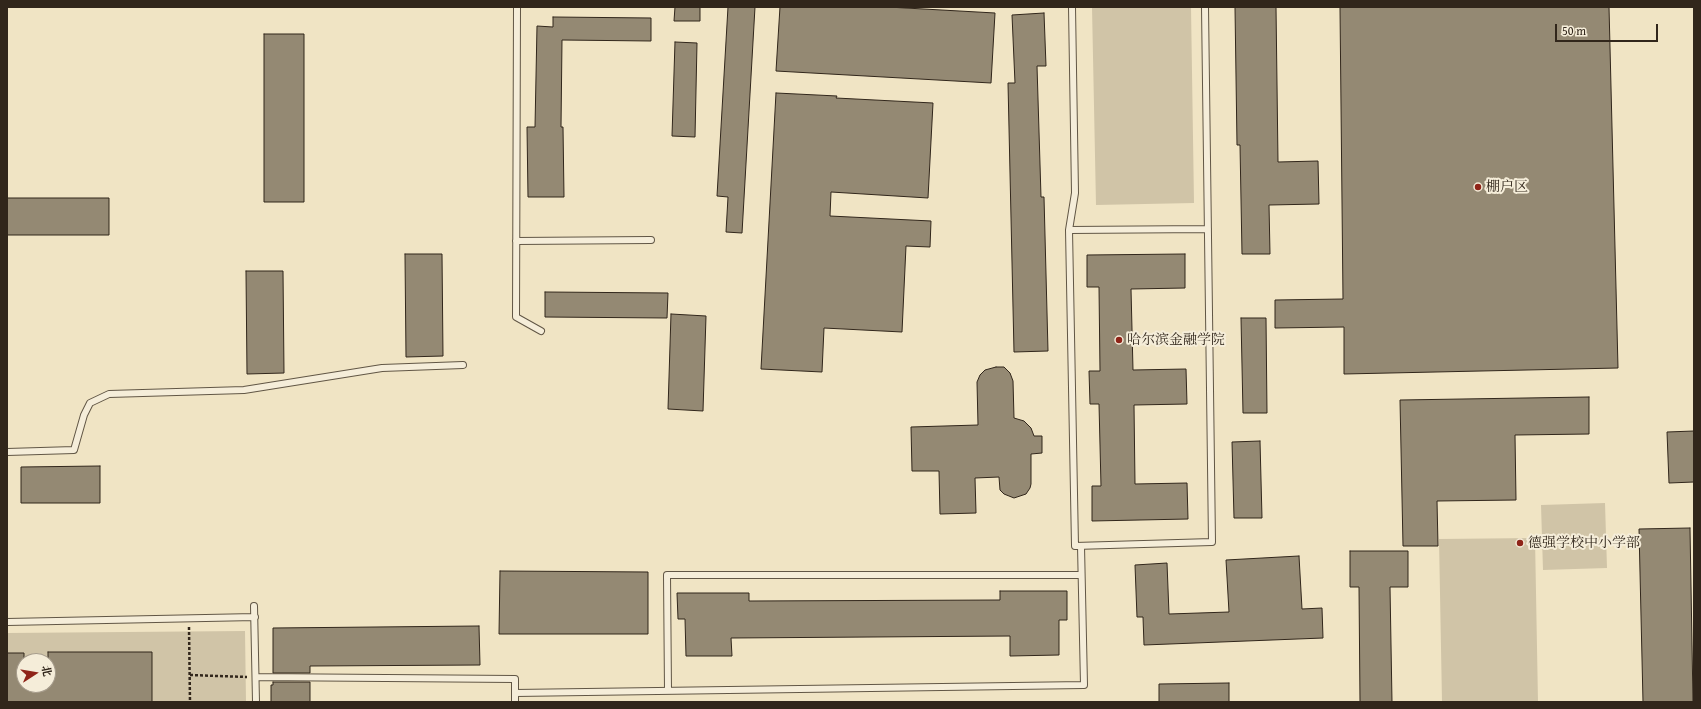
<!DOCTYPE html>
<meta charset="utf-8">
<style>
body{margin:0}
#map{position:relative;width:1701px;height:709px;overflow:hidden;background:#f0e4c4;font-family:"Gentium Book Plus","Noto Serif SC",serif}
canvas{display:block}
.frame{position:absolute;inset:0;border:8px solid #31261b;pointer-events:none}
.north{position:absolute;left:16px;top:653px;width:40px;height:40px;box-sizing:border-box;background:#f5edd9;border:1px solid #a79d8d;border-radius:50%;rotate:78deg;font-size:11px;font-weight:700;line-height:16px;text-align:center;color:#31261b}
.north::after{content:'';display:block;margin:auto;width:14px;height:18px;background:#8f2418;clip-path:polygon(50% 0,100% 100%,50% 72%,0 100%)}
.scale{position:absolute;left:1555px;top:24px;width:103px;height:18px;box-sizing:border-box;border:2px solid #31261b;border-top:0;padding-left:5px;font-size:12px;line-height:14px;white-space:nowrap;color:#31261b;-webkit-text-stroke:3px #f5edd9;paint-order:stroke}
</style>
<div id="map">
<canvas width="1701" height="709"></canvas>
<div class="frame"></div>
<div class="north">北</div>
<div class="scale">50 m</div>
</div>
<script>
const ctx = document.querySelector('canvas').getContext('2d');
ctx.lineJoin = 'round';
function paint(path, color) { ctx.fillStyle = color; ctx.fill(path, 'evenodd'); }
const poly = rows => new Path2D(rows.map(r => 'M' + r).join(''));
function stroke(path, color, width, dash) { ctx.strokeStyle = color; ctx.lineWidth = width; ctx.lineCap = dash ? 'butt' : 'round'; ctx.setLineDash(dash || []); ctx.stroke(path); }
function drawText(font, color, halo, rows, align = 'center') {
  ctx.font = font + ' "Gentium Book Plus","Noto Serif SC",serif'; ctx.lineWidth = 4; ctx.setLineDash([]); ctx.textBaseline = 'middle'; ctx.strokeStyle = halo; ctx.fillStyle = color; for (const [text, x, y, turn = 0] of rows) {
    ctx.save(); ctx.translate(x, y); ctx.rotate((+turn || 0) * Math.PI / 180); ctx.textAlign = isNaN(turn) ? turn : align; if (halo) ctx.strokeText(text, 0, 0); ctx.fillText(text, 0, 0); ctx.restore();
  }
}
paint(poly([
 [1092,7,1191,7,1194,203,1096,205],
 [1605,503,1607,568,1543,570,1541,505],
 [1535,538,1538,702,1442,702,1439,539],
 [245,631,246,702,7,702,7,633],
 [24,661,48,661,48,685,24,685],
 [1136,701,1136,702,966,702,988,702]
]), '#d0c4a7');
const building = poly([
 [675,7,700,7,700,21,674,21,675,7],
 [728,7,755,7,742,233,726,232,728,197,717,196,728,7],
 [780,7,888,7,995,13,991,83,776,71,780,7],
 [1235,7,1276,7,1278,162,1318,161,1319,204,1269,205,1270,254,1242,254,1240,145,1237,145,1235,7],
 [1340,7,1609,7,1618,368,1344,374,1344,327,1275,328,1275,300,1343,299,1340,7],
 [1044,13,1046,66,1037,66,1041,197,1044,197,1048,351,1014,352,1008,83,1015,83,1012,15,1044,13],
 [553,17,651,18,651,41,562,40,561,127,563,127,564,197,528,197,527,127,535,127,537,26,553,27,553,17],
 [264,34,304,34,304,202,264,202,264,34],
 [675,42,697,43,695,137,672,136,675,42],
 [776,93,837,96,836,98,933,103,928,198,831,192,830,216,931,221,930,247,906,246,902,332,824,328,822,372,761,369,776,93],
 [7,198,109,198,109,235,7,235,7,198],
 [405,254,442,254,443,356,406,357,405,254],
 [1185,254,1185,288,1131,289,1133,370,1186,369,1187,404,1134,405,1135,484,1187,483,1188,519,1092,521,1092,486,1101,486,1099,404,1090,404,1089,371,1100,371,1099,287,1087,287,1087,255,1185,254],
 [246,271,283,271,284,373,247,374,246,271],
 [545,292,668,293,667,318,545,317,545,292],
 [671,314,706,316,703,411,668,409,671,314],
 [1241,318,1266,318,1267,413,1243,413,1241,318],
 [996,367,1004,367,1010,373,1013,381,1014,418,1024,421,1031,428,1034,436,1042,436,1042,453,1031,454,1031,484,1030,488,1026,494,1014,498,1004,494,1000,490,999,477,975,478,976,513,940,514,939,471,912,471,911,427,978,425,977,382,980,375,985,370,996,367],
 [1589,397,1589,434,1515,435,1516,500,1437,501,1438,546,1403,546,1400,400,1589,397],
 [1694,431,1694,482,1669,483,1667,432,1694,431],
 [1260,441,1262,518,1234,518,1232,442,1260,441],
 [100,466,100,503,21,503,21,467,100,466],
 [1690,528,1693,702,1643,702,1639,529,1690,528],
 [1350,551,1408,551,1408,587,1390,587,1392,702,1360,702,1359,587,1350,587,1350,551],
 [1299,556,1302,609,1322,608,1323,638,1144,645,1143,617,1137,617,1135,565,1167,563,1169,614,1229,612,1226,560,1299,556],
 [500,571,648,572,648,634,499,634,500,571],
 [1000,591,1067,591,1067,620,1059,620,1059,655,1010,656,1010,636,731,638,732,656,686,656,685,619,678,619,677,593,749,593,749,601,1000,600,1000,591],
 [479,626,480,665,310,666,310,673,273,673,273,628,479,626],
 [48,652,152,652,152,702,7,702,7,653,24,653,24,685,48,685,48,652],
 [273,682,310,682,310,702,271,702,271,685,273,685,273,682],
 [1229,683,1229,702,1159,702,1159,684,1229,683]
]);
paint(building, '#948973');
stroke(building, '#31261b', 1);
const service = poly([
 [517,7,516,317,541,331],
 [1072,7,1075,193,1069,230,1075,546,1212,542,1205,7],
 [1069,230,1208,229],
 [516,241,651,240],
 [7,452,74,450,84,415,90,403,109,394,244,390,382,368,463,365],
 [254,606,256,702],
 [7,622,255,617],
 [256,677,515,679,515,693],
 [668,691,667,575,1081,575],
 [515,702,515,693,1084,685,1081,546]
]);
stroke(service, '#615645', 8);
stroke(poly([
 [189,627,190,702],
 [190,675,247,677]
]), '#31261b', 2.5, [3, 2]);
stroke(service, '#f5edd9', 6);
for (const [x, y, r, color] of [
 [1478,187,4,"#8f2418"],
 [1119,340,4,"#8f2418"],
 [1520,543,4,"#8f2418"]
]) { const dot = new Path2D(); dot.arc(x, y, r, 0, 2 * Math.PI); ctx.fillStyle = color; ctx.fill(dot); stroke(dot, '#f5edd9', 1.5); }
drawText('14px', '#31261b', '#f5edd9', [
 ["棚户区",1486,187],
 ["哈尔滨金融学院",1127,340],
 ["德强学校中小学部",1528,543]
], 'left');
</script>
